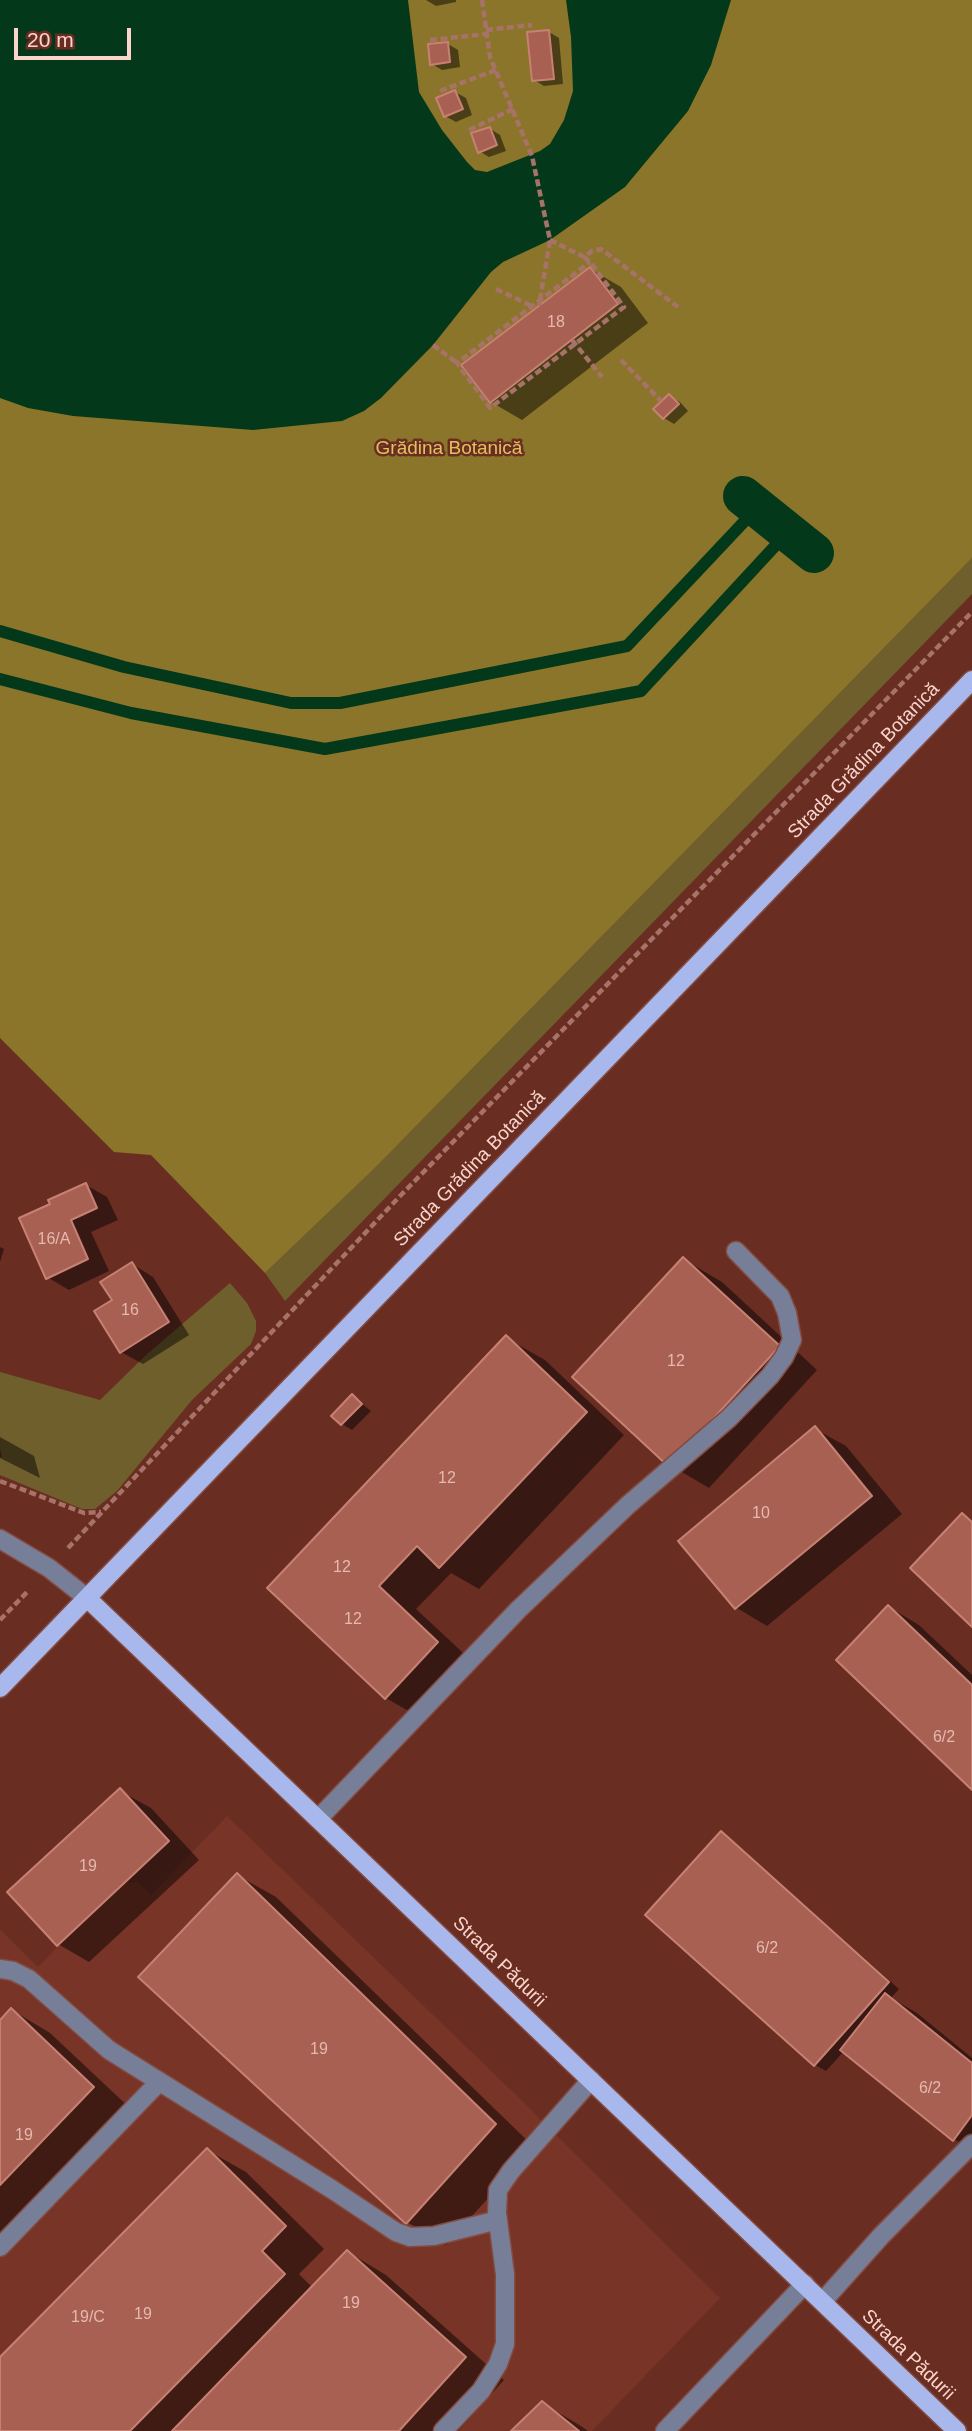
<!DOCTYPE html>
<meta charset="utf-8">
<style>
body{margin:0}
#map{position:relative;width:972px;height:2431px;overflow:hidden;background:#6a2d22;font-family:Arial,sans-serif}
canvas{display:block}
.scale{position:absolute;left:14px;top:28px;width:117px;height:32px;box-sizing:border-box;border:4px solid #fbd5cc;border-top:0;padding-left:9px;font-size:21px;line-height:24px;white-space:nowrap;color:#fbd5cc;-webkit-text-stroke:5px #6a2d22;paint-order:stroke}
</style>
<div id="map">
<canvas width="972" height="2431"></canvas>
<div class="scale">20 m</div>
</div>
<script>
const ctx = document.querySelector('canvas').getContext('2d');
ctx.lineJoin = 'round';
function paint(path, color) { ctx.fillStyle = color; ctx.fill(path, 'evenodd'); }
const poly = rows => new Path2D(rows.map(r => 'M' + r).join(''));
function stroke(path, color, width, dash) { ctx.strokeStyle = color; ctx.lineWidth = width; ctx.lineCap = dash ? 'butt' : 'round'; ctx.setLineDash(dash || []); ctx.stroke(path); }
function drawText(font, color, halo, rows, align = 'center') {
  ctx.font = font + ' Arial,sans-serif'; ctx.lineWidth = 5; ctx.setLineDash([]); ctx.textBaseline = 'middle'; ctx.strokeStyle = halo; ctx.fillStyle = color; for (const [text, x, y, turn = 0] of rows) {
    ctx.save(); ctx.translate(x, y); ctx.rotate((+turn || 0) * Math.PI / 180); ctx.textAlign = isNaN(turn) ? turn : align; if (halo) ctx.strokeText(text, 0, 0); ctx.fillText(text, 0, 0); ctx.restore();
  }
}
paint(poly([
 [227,1816,512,2091,720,2298,592,2431,0,2431,0,1929,38,1967,119,1883,138,1882,151,1895]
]), '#783427');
paint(poly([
 [972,558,972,594,285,1301,265,1273,376,1167],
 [230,1283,247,1303,256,1321,256,1331,251,1344,192,1400,117,1491,95,1509,82,1509,0,1475,0,1457,2,1457,0,1449,0,1372,100,1400,146,1355]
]), '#6f5f2c');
paint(poly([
 [0,0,972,0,972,558,376,1167,265,1273,151,1155,114,1152,0,1038]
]), '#8b752b');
paint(poly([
 [0,0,408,0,419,92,442,130,467,162,475,170,487,172,540,151,550,144,564,120,573,91,571,37,566,0,731,0,711,65,688,111,625,187,550,240,503,262,491,272,433,345,381,398,364,411,342,421,253,430,73,416,28,408,0,398]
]), '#03391a');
paint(poly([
 [426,0,456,0,456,2,436,6],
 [549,32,559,38,563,84,544,86,534,80],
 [448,44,458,50,460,67,442,70,432,64],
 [455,92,466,98,472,115,456,122,445,116],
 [489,128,500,135,506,151,489,157,479,151],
 [590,269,621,287,648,323,522,420,491,402],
 [669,396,680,402,688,411,674,424,664,418],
 [86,1185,107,1197,118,1220,91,1232,109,1271,69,1290,47,1277,52,1205],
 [0,1247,4,1249,0,1262],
 [683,1259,722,1282,817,1370,709,1488,670,1465],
 [132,1264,153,1277,189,1335,143,1364,121,1352],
 [506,1338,545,1360,624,1435,479,1589,451,1573,416,1609,476,1665,424,1720,386,1698,270,1588],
 [352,1396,371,1411,352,1430,342,1424],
 [815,1429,846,1446,902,1514,767,1626,737,1608,681,1541],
 [0,1437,34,1456,40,1478,0,1458],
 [889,1607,919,1625,972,1675,972,1788],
 [120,1791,151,1808,199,1860,89,1962,58,1944],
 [721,1834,731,1840,899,1989,891,1998,917,2013,972,2058,972,2150,954,2139,844,2051,826,2071,815,2065,648,1915],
 [237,1875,276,1897,534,2147,446,2245,407,2222],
 [12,2010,50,2033,132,2110,0,2247,0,2022],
 [207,2150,246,2172,324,2249,299,2274,313,2288,348,2252,386,2275,504,2380,458,2431,0,2431,0,2359],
 [542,2403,581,2426,588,2431,513,2431]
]), '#0007');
stroke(poly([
 [0,631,124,667,291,703,340,703,627,646,757,508],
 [0,679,131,713,325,749,641,691,788,532]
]), '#03391a', 12);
stroke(poly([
 [743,496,814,553]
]), '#03391a', 40);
const building = poly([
 [549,30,554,79,532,81,527,32,549,30],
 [448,42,450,62,430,65,428,44,448,42],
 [455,90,463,109,444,117,436,98,455,90],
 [490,127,497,145,478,153,471,133,490,127],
 [590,267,618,304,490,403,461,365,590,267],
 [669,394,679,404,663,419,653,409,669,394],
 [86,1183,97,1208,71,1220,88,1259,46,1279,19,1218,50,1204,48,1200,86,1183],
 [683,1257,780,1346,669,1467,572,1377,683,1257],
 [132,1262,169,1322,120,1353,94,1311,112,1300,100,1282,132,1262],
 [506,1335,587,1412,439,1568,417,1546,379,1586,438,1642,385,1699,267,1588,506,1335],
 [352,1394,362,1404,341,1425,331,1416,352,1394],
 [815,1426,872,1496,735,1609,678,1541,815,1426],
 [962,1513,972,1522,972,1627,910,1568,962,1513],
 [888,1605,972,1685,972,1790,836,1660,888,1605],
 [120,1788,169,1841,57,1946,7,1892,120,1788],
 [721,1831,889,1982,814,2066,645,1915,721,1831],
 [237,1873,496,2124,406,2224,138,1977,237,1873],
 [885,1993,972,2063,972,2115,953,2141,840,2050,885,1993],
 [11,2008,94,2087,0,2185,0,2020,11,2008],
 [207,2148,286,2226,262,2251,285,2274,130,2431,0,2431,0,2357,207,2148],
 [347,2250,466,2357,399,2431,172,2431,347,2250],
 [542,2401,579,2431,511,2431,542,2401]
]);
paint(building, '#a76052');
stroke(building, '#c78173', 2);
const minor = poly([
 [0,1539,49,1568,87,1598],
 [318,1819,518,1610,628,1505,729,1418,770,1376,784,1357,792,1340,787,1313,780,1296,736,1251],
 [0,1969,13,1971,29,1979,109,2050,333,2190,396,2232,410,2237,434,2236,498,2220],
 [0,2247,159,2082],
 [823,2301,881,2236,972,2144],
 [443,2431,481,2391,498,2364,505,2344,505,2274,497,2213,498,2190,511,2171,591,2080],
 [665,2431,805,2284]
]);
const major = poly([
 [87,1598,957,2431],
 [0,1688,972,680]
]);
stroke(minor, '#844b41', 21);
stroke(major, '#844b41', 21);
stroke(poly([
 [482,0,490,57,532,156,550,240,539,306],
 [486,30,532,25],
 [430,40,487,34],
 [440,91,496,70],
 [469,130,513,109],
 [550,240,584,257,592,251,601,249,678,307],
 [584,257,590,262,624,307,490,408,457,363,590,262],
 [496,289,532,306],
 [572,340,602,377],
 [433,345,457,363],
 [621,360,661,401],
 [0,1481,84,1513,101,1512],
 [68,1548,401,1195,972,612],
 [0,1620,29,1590]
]), '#a77369', 4.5, [7, 3.5]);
stroke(minor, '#777e98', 18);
stroke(major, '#a9b8ec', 18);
drawText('16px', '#e6b8ae', null, [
 ["18",556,323],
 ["16/A",54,1240],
 ["16",130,1311],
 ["12",676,1362],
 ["12",447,1479],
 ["10",761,1514],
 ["12",342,1568],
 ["12",353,1620],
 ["6/2",944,1738],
 ["19",88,1867],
 ["6/2",767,1949],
 ["19",319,2050],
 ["6/2",930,2089],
 ["19",24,2136],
 ["19",351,2304],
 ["19",143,2315],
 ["19/C",88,2318]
]);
drawText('19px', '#e0c15c', '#6a2d22', [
 ["Grădina Botanică",449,449]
]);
drawText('19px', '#fbd5cc', '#6a2d22', [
 ["Strada Grădina Botanică",864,761,-46],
 ["Strada Grădina Botanică",470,1169,-46],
 ["Strada Pădurii",499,1962,44],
 ["Strada Pădurii",908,2355,44]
]);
</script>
